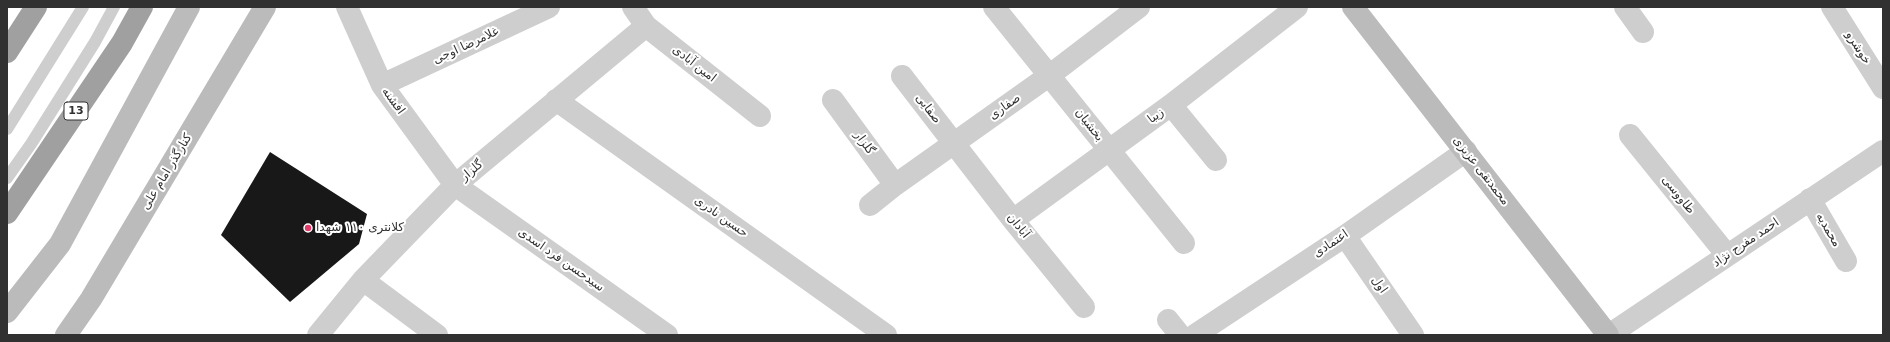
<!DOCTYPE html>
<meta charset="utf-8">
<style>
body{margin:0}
#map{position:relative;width:1890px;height:342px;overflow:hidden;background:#fff;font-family:"DejaVu Sans",sans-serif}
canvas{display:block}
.frame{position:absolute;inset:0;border:8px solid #313131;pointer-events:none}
</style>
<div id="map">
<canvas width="1890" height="342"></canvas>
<div class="frame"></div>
</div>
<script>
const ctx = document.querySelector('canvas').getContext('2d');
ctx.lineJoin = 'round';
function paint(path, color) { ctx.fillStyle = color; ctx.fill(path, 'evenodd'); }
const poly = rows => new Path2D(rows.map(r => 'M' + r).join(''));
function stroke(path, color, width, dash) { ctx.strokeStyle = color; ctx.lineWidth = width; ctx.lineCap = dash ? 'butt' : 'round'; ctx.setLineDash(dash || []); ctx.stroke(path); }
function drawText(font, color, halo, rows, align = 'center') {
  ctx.font = font + ' "DejaVu Sans","Noto Sans Arabic",sans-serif'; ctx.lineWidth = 4; ctx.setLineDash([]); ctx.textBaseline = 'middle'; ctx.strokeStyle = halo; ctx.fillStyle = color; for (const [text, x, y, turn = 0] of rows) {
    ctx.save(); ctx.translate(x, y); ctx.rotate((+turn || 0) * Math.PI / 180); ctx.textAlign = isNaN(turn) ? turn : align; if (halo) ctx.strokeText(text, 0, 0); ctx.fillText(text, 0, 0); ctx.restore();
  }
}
paint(poly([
 [270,152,367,214,359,244,290,302,221,235]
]), '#181818');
stroke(poly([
 [7,129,83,7],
 [7,178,31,144,95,42,114,7]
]), '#cecece', 12);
stroke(poly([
 [347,7,382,85,455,185,667,335],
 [633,7,646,26,760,116],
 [994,7,1184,243],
 [1625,7,1643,32],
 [1832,7,1883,88],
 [902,76,1013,220,1084,307],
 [382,85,549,7],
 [556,100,886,335],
 [833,100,895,185],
 [1171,105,1216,160],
 [1630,135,1727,255],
 [1810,199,1846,261],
 [870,205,895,185,1050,75,1139,7],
 [1013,220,1171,105,1297,7],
 [1345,236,1413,335],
 [363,280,437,335],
 [1168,320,1180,335],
 [318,335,363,280,455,185,646,26],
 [1195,335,1345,236,1466,151],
 [1609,335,1883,151]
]), '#cecece', 22);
stroke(poly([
 [1353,7,1608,335],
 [7,312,60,244,189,7],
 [66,335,91,299,265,7]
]), '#bbb', 22);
stroke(poly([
 [7,52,36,7],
 [7,213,122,43,142,7]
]), '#a0a0a0', 22);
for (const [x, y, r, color] of [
 [308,228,4,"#e03b69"]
]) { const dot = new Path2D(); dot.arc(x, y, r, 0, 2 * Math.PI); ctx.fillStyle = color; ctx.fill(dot); stroke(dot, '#fff', 1.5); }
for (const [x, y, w] of [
 [76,111,24]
]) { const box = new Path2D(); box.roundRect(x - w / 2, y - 9, w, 18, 3); ctx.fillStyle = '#fff'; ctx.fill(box); stroke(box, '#313131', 1); }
drawText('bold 11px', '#313131', null, [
 ["13",76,111]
]);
drawText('12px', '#313131', '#fff', [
 ["غلامرضا اوجی",466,46,-25],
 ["خوشرو",1858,48,58],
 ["امین آبادی",694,64,38],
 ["افشنه",393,101,54],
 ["صفاری",1005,107,-35],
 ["صفایی",928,109,52],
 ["زیبا",1156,116,-37],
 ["بخشیان",1089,125,52],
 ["گلزار",864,143,54],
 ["گلزار",472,171,-40],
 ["محمدتقی عزیزی",1481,171,52],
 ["کنارگذر امام علی",167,172,-59],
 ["طاووسی",1678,195,51],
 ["حسین نادری",721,217,35],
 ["آبادان",1018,226,51],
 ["محمدیه",1828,230,60],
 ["احمد مفرح نژاد",1746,243,-34],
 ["اعتمادی",1331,244,-34],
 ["سیدحسن فرد اسدی",561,260,35],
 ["اول",1379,285,55]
]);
drawText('12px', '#313131', '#fff', [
 ["کلانتری ۱۱۰ شهدا",316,228]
], 'left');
</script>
